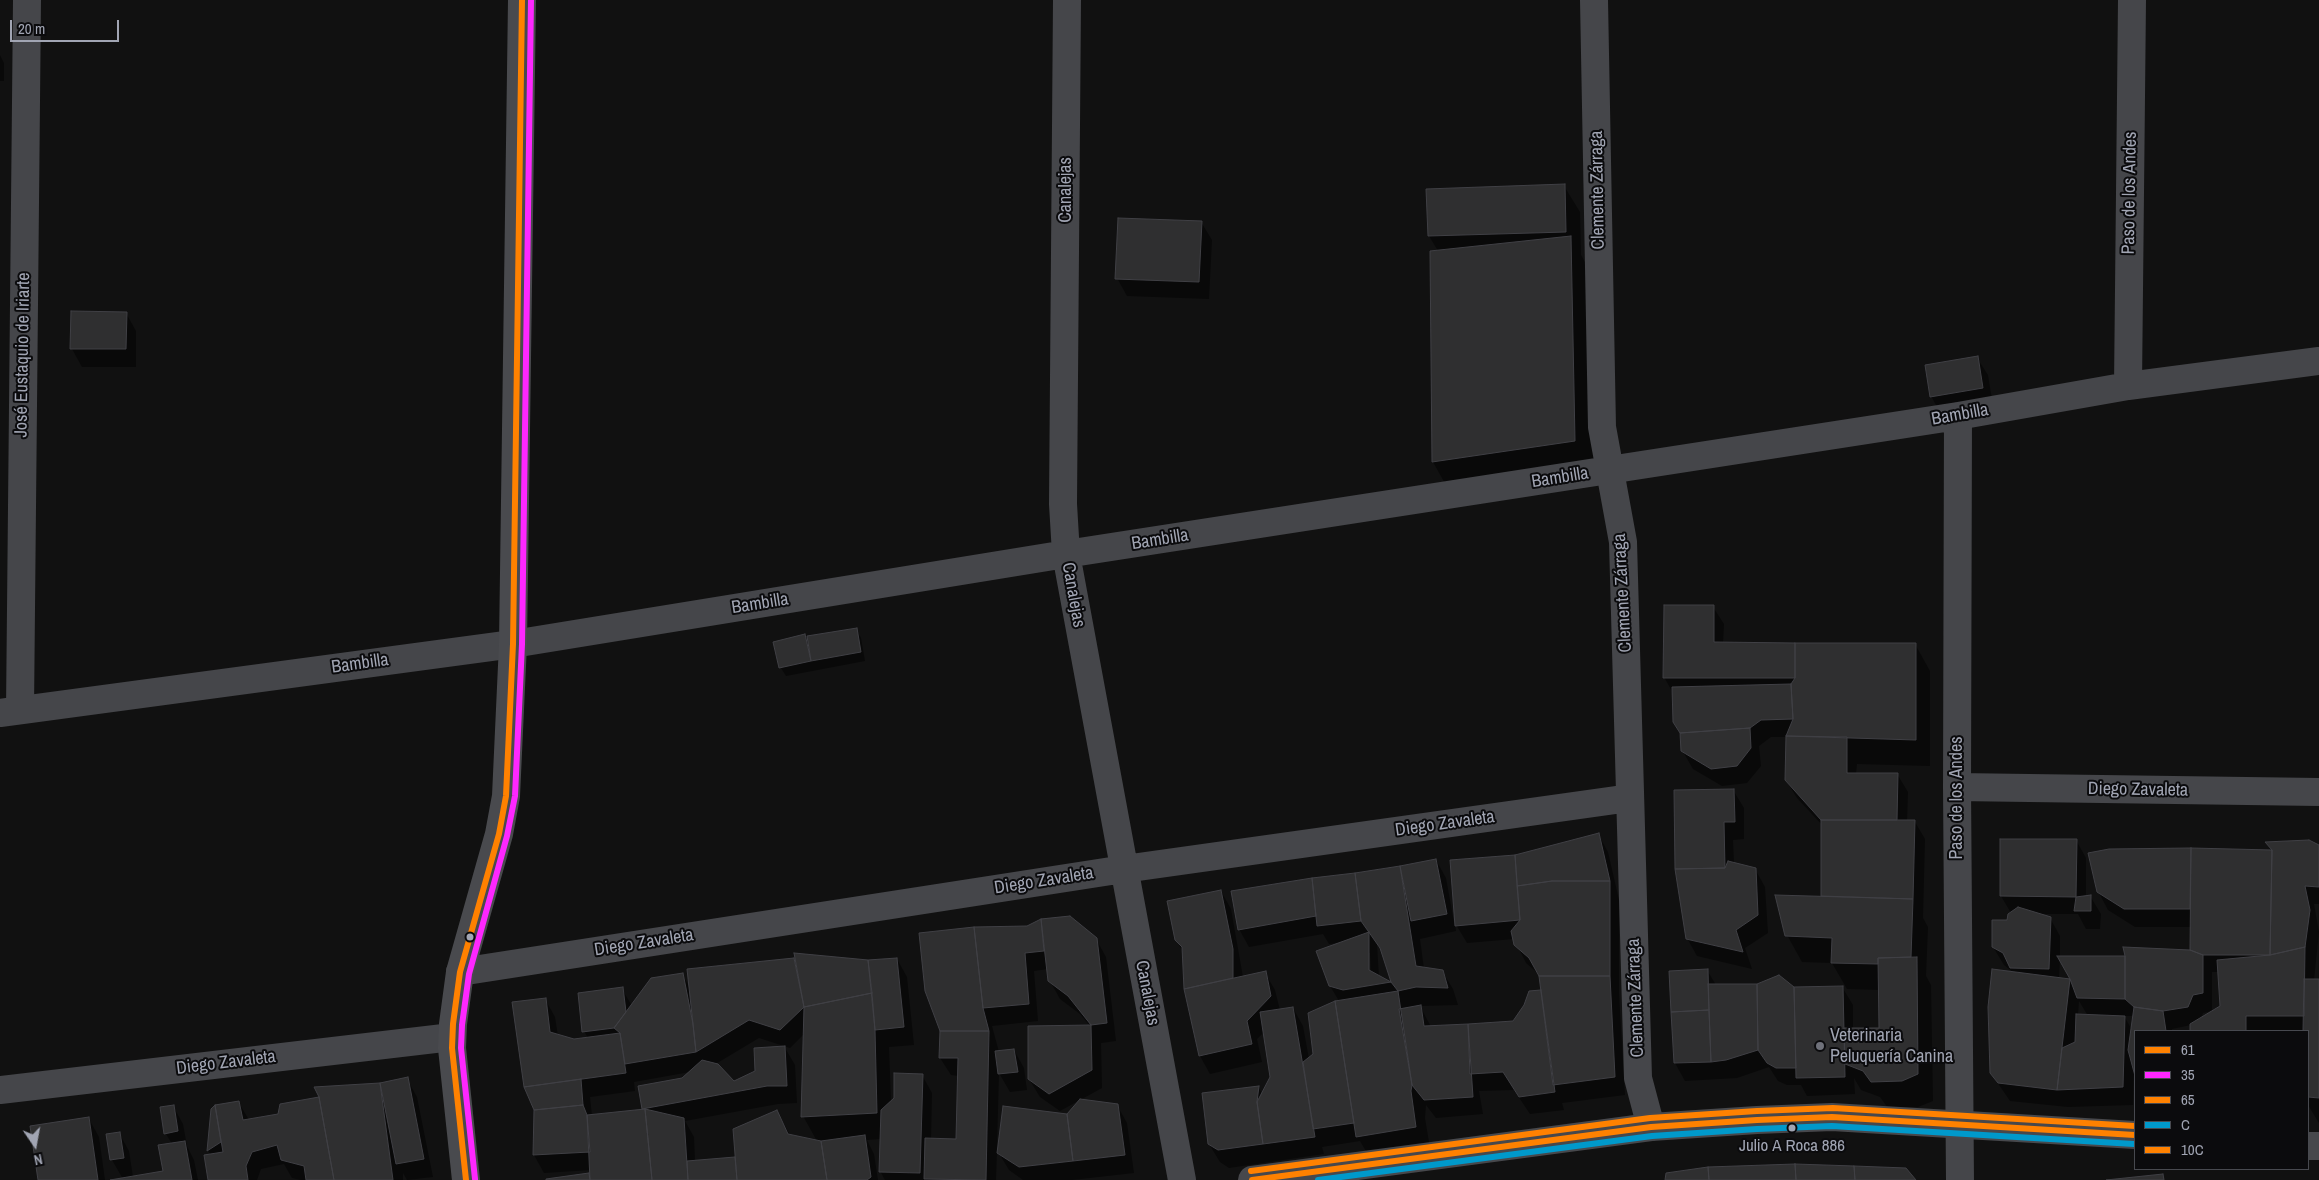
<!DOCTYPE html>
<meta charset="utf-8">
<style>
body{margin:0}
#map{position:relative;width:2319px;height:1180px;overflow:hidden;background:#111;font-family:"Archivo Narrow",sans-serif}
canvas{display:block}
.legend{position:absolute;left:2134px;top:1030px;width:175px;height:140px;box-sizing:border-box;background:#0b0b0d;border:1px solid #47494f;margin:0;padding:6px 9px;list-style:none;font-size:15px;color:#a1a5b3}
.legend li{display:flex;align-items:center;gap:10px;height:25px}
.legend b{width:25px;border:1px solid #47494f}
.north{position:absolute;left:10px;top:1120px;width:50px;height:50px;-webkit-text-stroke:4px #0b0b0d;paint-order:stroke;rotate:168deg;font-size:14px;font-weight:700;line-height:20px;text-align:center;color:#a1a5b3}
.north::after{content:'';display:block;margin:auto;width:18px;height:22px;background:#a1a5b3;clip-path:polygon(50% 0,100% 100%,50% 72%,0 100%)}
.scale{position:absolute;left:10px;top:20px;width:109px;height:22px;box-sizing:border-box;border:2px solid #a1a5b3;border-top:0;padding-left:6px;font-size:15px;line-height:18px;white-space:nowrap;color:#a1a5b3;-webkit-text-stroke:4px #0b0b0d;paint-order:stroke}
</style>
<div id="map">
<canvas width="2319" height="1180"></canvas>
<ul class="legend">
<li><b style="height:6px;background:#ff8100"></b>61</li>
<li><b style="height:6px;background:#fe27ff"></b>35</li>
<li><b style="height:6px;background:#ff8100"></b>65</li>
<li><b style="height:6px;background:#0099cb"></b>C</li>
<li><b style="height:6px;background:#ff8100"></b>10C</li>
</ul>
<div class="north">N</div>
<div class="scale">20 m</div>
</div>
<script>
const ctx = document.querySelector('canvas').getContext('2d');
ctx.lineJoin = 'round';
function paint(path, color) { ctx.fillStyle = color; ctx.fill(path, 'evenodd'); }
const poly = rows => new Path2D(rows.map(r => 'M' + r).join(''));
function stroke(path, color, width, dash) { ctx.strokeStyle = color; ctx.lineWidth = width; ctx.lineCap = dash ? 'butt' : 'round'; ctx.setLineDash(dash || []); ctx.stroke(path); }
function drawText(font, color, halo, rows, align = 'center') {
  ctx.font = font + ' "Archivo Narrow",sans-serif'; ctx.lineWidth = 4; ctx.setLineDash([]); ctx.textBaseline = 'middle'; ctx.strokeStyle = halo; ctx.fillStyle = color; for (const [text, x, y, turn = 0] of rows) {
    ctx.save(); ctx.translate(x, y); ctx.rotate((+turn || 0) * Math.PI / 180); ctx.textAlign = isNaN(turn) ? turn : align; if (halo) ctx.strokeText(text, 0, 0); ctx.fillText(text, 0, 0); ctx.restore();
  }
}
paint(poly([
 [0,55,4,63,4,81,0,81],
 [1564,186,1580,212,1581,255,1590,271,1594,475,1452,496,1433,462,1432,252,1438,251,1429,236,1428,190],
 [1201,222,1212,240,1209,299,1127,296,1117,278],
 [126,313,136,331,136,367,82,367,72,349],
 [1977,358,1988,375,1993,406,1941,414,1931,396],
 [1713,607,1724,624,1723,644,1915,644,1930,671,1930,766,1857,764,1856,774,1897,774,1908,792,1907,822,1915,822,1925,839,1923,918,1928,927,1926,976,1931,985,1933,1101,1918,1107,1888,1108,1880,1097,1861,1090,1854,1078,1855,1094,1807,1096,1801,1085,1787,1085,1778,1081,1769,1067,1737,1078,1685,1081,1675,1063,1670,972,1707,970,1716,985,1793,988,1842,987,1853,1005,1853,1030,1881,1029,1880,990,1847,989,1832,963,1802,962,1787,935,1823,898,1823,826,1797,798,1786,780,1787,737,1771,737,1759,746,1761,766,1747,783,1722,786,1693,769,1682,750,1673,693,1664,677],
 [856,629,861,638,865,661,786,676,781,668,775,643,804,636,809,644],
 [1733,790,1744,808,1744,839,1733,840,1734,864,1755,869,1765,887,1768,933,1745,948,1752,969,1697,956,1687,938],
 [1598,834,1608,852,1619,900,1619,994,1625,1095,1562,1103,1564,1110,1530,1114,1514,1090,1479,1091,1483,1114,1436,1118,1426,1105,1425,1118,1431,1154,1373,1163,1360,1141,1322,1147,1324,1154,1229,1168,1220,1162,1209,1144,1258,1087,1262,1094,1271,1077,1264,1032,1257,1039,1262,1062,1210,1074,1200,1056,1185,988,1184,953,1176,940,1221,891,1231,909,1243,977,1265,973,1275,990,1280,1010,1293,1008,1303,1026,1309,1059,1314,1054,1339,1001,1330,986,1339,943,1329,944,1323,934,1249,947,1239,929,1232,892,1436,860,1446,878,1454,922,1456,921,1515,856],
 [1455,923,1467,943,1514,939,1526,963,1540,975,1543,991,1513,1023,1431,1027,1420,1006,1458,1005,1453,989,1442,971,1424,969,1420,939,1456,931],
 [1377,944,1383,953,1393,984,1379,977],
 [1368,953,1370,953,1371,976,1368,976],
 [2001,840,2076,840,2086,858,2086,897,2090,896,2101,914,2100,929,2086,929,2078,914,2040,914,2050,918,2060,936,2060,957,2127,958,2191,951,2191,927,2135,927,2108,910,2098,891,2109,850,2272,851,2267,843,2319,846,2319,904,2314,904,2319,932,2314,980,2319,980,2319,1123,2308,1105,2308,1031,2191,1031,2191,1025,2172,1029,2172,1031,2135,1031,2133,1105,2068,1107,2010,1101,1991,1073,2014,973,2004,965,1993,947,2008,921,2011,913,2001,896],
 [2060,958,2073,980,2059,978],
 [2212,972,2219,972,2221,1006,2200,1020,2203,1013,2212,1011],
 [2079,1001,2088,1016,2078,1015],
 [2124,1016,2134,1016,2132,1030],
 [1041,921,1096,939,1106,957,1116,1041,1101,1043,1102,1088,1060,1111,1040,1097,1029,1079,1090,1026,1080,1014,1060,999,1050,981,1048,969,1034,971,1038,1021,992,1026,999,1052,1014,1050,1024,1068,1027,1090,1010,1092,999,1073,997,1146,1068,1116,1117,1105,1127,1123,1134,1173,1072,1180,1023,1180,1009,1170,997,1150,996,1180,885,1180,880,1171,881,1139,867,1140,874,1154,878,1180,548,1180,590,1174,591,1170,544,1173,534,1155,535,1109,545,999,555,1017,558,1036,574,1040,588,1038,584,1031,622,989,632,1006,682,974,690,988,793,959,797,966,897,959,907,977,914,1045,889,1047,891,1102,922,1075,932,1093,931,1140,957,1140,959,1076,951,1075,940,1058,1028,927],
 [804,1034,803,1116,817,1141,790,1135,777,1111,736,1158,695,1161,694,1137,685,1121,778,1104,797,1103,795,1065,785,1048,756,1071,734,1082,714,1065,759,1038,790,1048],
 [690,1072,683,1079,639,1087,644,1111,592,1116,590,1097,635,1091,634,1082],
 [407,1079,417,1097,433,1177,407,1180,403,1173,403,1180,301,1180,292,1178,284,1164,261,1169,257,1180,209,1180,211,1155,208,1151,212,1110,216,1107,239,1103,249,1120,279,1115,380,1084,383,1089],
 [173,1106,183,1124,187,1146,194,1160,198,1180,118,1180,123,1179,112,1160,108,1135,119,1133,129,1151,133,1177,164,1172,172,1144,166,1134],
 [89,1119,99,1137,105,1180,40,1180]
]), '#0007');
const building = poly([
 [1565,184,1566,232,1428,236,1426,189,1565,184],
 [1118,218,1202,221,1199,282,1115,279,1118,218],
 [1571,236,1575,441,1432,462,1430,251,1571,236],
 [71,311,127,312,126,349,70,349,71,311],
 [1978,356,1983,388,1930,397,1925,365,1978,356],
 [1664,605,1714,605,1714,642,1795,643,1795,678,1663,678,1664,605],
 [857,628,861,652,811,661,807,636,857,628],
 [805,634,811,661,779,668,773,642,805,634],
 [1795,643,1916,643,1916,740,1786,736,1793,719,1791,684,1795,678,1795,643],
 [1791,684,1793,719,1761,720,1750,728,1680,733,1673,722,1672,687,1791,684],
 [1750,728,1751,748,1737,766,1711,769,1681,751,1680,733,1750,728],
 [1786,736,1847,737,1847,773,1898,773,1897,820,1821,820,1785,780,1786,736],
 [1734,789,1735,822,1724,822,1725,868,1675,869,1674,790,1734,789],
 [1821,820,1915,820,1913,899,1821,896,1821,820],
 [1599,833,1610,881,1552,881,1517,886,1515,855,1599,833],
 [2000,839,2077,839,2076,897,2000,896,2000,839],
 [2309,840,2319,845,2319,887,2305,886,2310,910,2305,947,2270,955,2272,850,2265,842,2309,840],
 [2191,848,2272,850,2270,955,2203,955,2190,950,2191,848],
 [2191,848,2190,909,2124,909,2097,892,2088,853,2109,849,2191,848],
 [1515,855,1520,920,1455,926,1450,860,1515,855],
 [1436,859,1447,914,1411,921,1400,866,1436,859],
 [1728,861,1756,868,1758,915,1736,930,1743,952,1686,939,1675,869,1725,868,1728,861],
 [1400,866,1416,966,1443,970,1448,988,1416,987,1398,991,1391,982,1380,948,1361,921,1355,873,1400,866],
 [1355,873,1361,921,1317,926,1312,878,1355,873],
 [1312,878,1316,916,1238,930,1231,891,1312,878],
 [1552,881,1610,881,1610,976,1539,976,1529,958,1514,945,1511,931,1520,920,1517,886,1552,881],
 [1221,890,1233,949,1233,978,1184,989,1182,947,1175,940,1167,901,1221,890],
 [1775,895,1913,899,1911,957,1878,958,1878,964,1831,963,1832,938,1785,936,1775,895],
 [2091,895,2091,911,2074,911,2076,897,2091,895],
 [2018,907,2051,917,2049,969,2010,968,2003,953,1992,947,1992,920,2007,920,2008,914,2018,907],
 [1070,916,1097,938,1107,1023,1091,1025,1068,996,1048,981,1041,919,1070,916],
 [1041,919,1044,951,1025,953,1029,1004,983,1008,974,927,1027,926,1041,919],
 [974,927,983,1008,989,1031,940,1031,925,991,919,933,974,927],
 [1369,932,1369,970,1391,982,1343,990,1329,986,1316,951,1369,932],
 [2123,947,2190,950,2203,955,2203,993,2193,995,2188,1007,2163,1011,2134,1007,2125,999,2125,956,2123,947],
 [2305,947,2304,1016,2246,1016,2246,1031,2190,1031,2190,1024,2220,1006,2217,960,2270,955,2305,947],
 [794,953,868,960,872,993,804,1007,794,953],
 [2057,956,2125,956,2125,999,2077,998,2070,979,2057,956],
 [1917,957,1918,1074,1902,1081,1871,1082,1863,1071,1845,1064,1844,1028,1879,1028,1878,958,1917,957],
 [794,958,804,1007,780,1030,749,1020,696,1052,687,969,794,958],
 [897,958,904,1027,875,1030,868,960,897,958],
 [1708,969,1709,1010,1671,1012,1669,971,1708,969],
 [1992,969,2070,979,2057,1090,1998,1083,1990,1073,1988,1007,1992,969],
 [1266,971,1271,996,1247,1021,1252,1044,1199,1056,1184,989,1266,971],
 [683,973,693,1024,696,1052,625,1064,620,1033,614,1028,651,978,683,973],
 [1779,975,1794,987,1796,1068,1776,1068,1767,1063,1758,1050,1757,984,1779,975],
 [1539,976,1610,976,1615,1077,1553,1085,1539,976],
 [2304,979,2319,979,2319,1098,2308,1097,2308,1031,2303,1031,2304,979],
 [1708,984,1757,984,1758,1050,1726,1060,1711,1062,1708,984],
 [1843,986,1845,1077,1796,1078,1794,987,1843,986],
 [623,987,626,1012,614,1028,582,1032,578,993,623,987],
 [1541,990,1555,1092,1519,1097,1503,1072,1470,1074,1468,1024,1513,1021,1524,1005,1529,991,1541,990],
 [1398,991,1412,1085,1411,1091,1416,1127,1356,1137,1335,1001,1398,991],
 [872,993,875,1030,877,1113,801,1117,804,1007,872,993],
 [546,998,550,1032,574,1039,620,1033,626,1073,524,1087,512,1002,546,998],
 [1335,1001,1354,1123,1313,1129,1303,1062,1313,1054,1308,1013,1335,1001],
 [1421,1005,1424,1026,1468,1024,1473,1097,1424,1100,1412,1085,1399,1009,1421,1005],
 [1293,1007,1315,1137,1263,1144,1257,1102,1270,1077,1260,1012,1293,1007],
 [2134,1007,2163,1011,2166,1031,2135,1031,2135,1076,2128,1050,2134,1007],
 [1709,1010,1711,1062,1674,1063,1671,1012,1709,1010],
 [2076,1014,2125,1016,2123,1087,2057,1090,2062,1048,2075,1042,2076,1014],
 [1091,1025,1092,1070,1049,1094,1028,1079,1028,1026,1091,1025],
 [940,1031,989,1031,986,1180,924,1179,925,1138,956,1139,958,1058,939,1058,940,1031],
 [785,1046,787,1086,767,1086,642,1109,638,1086,682,1078,702,1060,718,1064,734,1081,755,1071,754,1048,785,1046],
 [1014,1049,1018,1072,998,1074,995,1051,1014,1049],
 [894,1073,923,1074,920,1173,879,1172,881,1110,894,1098,894,1073],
 [408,1077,424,1159,396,1164,380,1083,408,1077],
 [581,1079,583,1105,534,1110,524,1087,581,1079],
 [380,1083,393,1180,334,1180,319,1097,314,1087,380,1083],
 [1259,1086,1257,1102,1263,1144,1218,1150,1208,1144,1202,1093,1259,1086],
 [319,1097,334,1180,306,1180,304,1166,281,1160,277,1145,252,1152,246,1166,248,1180,208,1180,204,1155,223,1152,215,1105,239,1101,243,1120,278,1114,280,1104,319,1097],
 [1080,1099,1118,1104,1125,1155,1073,1161,1067,1114,1080,1099],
 [174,1105,178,1131,164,1134,160,1107,174,1105],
 [215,1105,221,1142,207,1151,211,1109,215,1105],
 [583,1105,587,1115,590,1152,533,1155,534,1110,583,1105],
 [1003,1106,1067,1114,1073,1161,1019,1167,997,1153,1003,1106],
 [645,1109,684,1118,688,1180,652,1180,645,1109],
 [645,1109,652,1180,590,1180,587,1115,645,1109],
 [777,1110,788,1134,821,1141,827,1180,737,1180,733,1129,777,1110],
 [89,1117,98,1180,38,1180,30,1126,89,1117],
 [120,1132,124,1158,110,1160,106,1134,120,1132],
 [865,1135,871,1177,867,1180,827,1180,821,1141,865,1135],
 [185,1141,192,1180,110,1180,163,1171,158,1145,185,1141],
 [735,1157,737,1180,688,1180,687,1161,735,1157],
 [1795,1164,1796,1180,1709,1180,1708,1167,1795,1164],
 [1795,1164,1854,1166,1855,1180,1796,1180,1795,1164],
 [1854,1166,1906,1168,1916,1180,1855,1180,1854,1166],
 [1708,1167,1709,1180,1665,1180,1666,1173,1708,1167],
 [589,1173,590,1180,546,1180,546,1179,589,1173],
 [2163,1174,2164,1180,2106,1180,2163,1174]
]);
paint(building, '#2f2f30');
stroke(building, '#404045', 1);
stroke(poly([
 [1067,0,1063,504,1066,554,1182,1180],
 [1594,0,1602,427,1623,542,1638,1078,1651,1127],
 [2128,386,2132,0],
 [1958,416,1957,787,1960,1180],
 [20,710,27,0],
 [0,713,513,644,1066,554,1958,416,2128,386,2319,361],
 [1957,787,2319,792],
 [460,972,1124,869,1630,798],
 [0,1090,452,1037]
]), '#45464a', 28);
stroke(poly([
 [466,1180,452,1048,453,1024,460,972,499,834,506,796,513,644,522,0]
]), '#494a4e', 28);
stroke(poly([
 [2308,1146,2319,1146],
 [1252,1180,1651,1127,1757,1120,1832,1117,2135,1135]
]), '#47484c', 28);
stroke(poly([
 [466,1180,452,1048,453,1024,460,972,499,834,506,796,513,644,522,0]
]), '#ff8100', 6);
stroke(poly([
 [475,1179,461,1048,462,1025,469,974,507,836,515,796,522,644,531,0]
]), '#fe27ff', 6);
stroke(poly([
 [1252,1180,1651,1127,1757,1120,1832,1117,2135,1135]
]), '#ff8100', 6);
stroke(poly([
 [1318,1180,1652,1136,1757,1129,1832,1126,2134,1144]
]), '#0099cb', 6);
stroke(poly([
 [1251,1171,1650,1118,1757,1111,1833,1108,2135,1126]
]), '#ff8100', 6);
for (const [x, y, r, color] of [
 [470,937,4.5,"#a1a5b3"],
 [1820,1046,5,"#6f717a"],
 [1792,1128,4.5,"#a1a5b3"]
]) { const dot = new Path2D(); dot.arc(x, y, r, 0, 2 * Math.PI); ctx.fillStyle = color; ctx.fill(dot); stroke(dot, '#0b0b0d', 2); }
drawText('17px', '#a1a5b3', '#0b0b0d', [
 ["Julio A Roca 886",1792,1146]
]);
drawText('18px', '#a1a5b3', '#0b0b0d', [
 ["Canalejas",1066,190,-90],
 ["Clemente Zárraga",1598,190,-91],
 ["Paso de los Andes",2130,193,-89],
 ["José Eustaquio de Iriarte",23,355,-89],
 ["Bambilla",1960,415,-10],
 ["Bambilla",1560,478,-9],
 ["Bambilla",1160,540,-9],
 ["Clemente Zárraga",1623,593,-93],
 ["Canalejas",1073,595,80],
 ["Bambilla",760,604,-9],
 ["Bambilla",360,664,-8],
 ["Diego Zavaleta",2138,790,1],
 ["Paso de los Andes",1957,798,-90],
 ["Diego Zavaleta",1445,824,-8],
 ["Diego Zavaleta",1044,881,-9],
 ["Diego Zavaleta",644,943,-9],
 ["Canalejas",1147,993,79],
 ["Clemente Zárraga",1636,998,-92],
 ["Diego Zavaleta",226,1063,-7]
]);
drawText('18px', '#a1a5b3', '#0b0b0d', [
 ["Veterinaria",1830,1036],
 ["Peluquería Canina",1830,1057]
], 'left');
</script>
